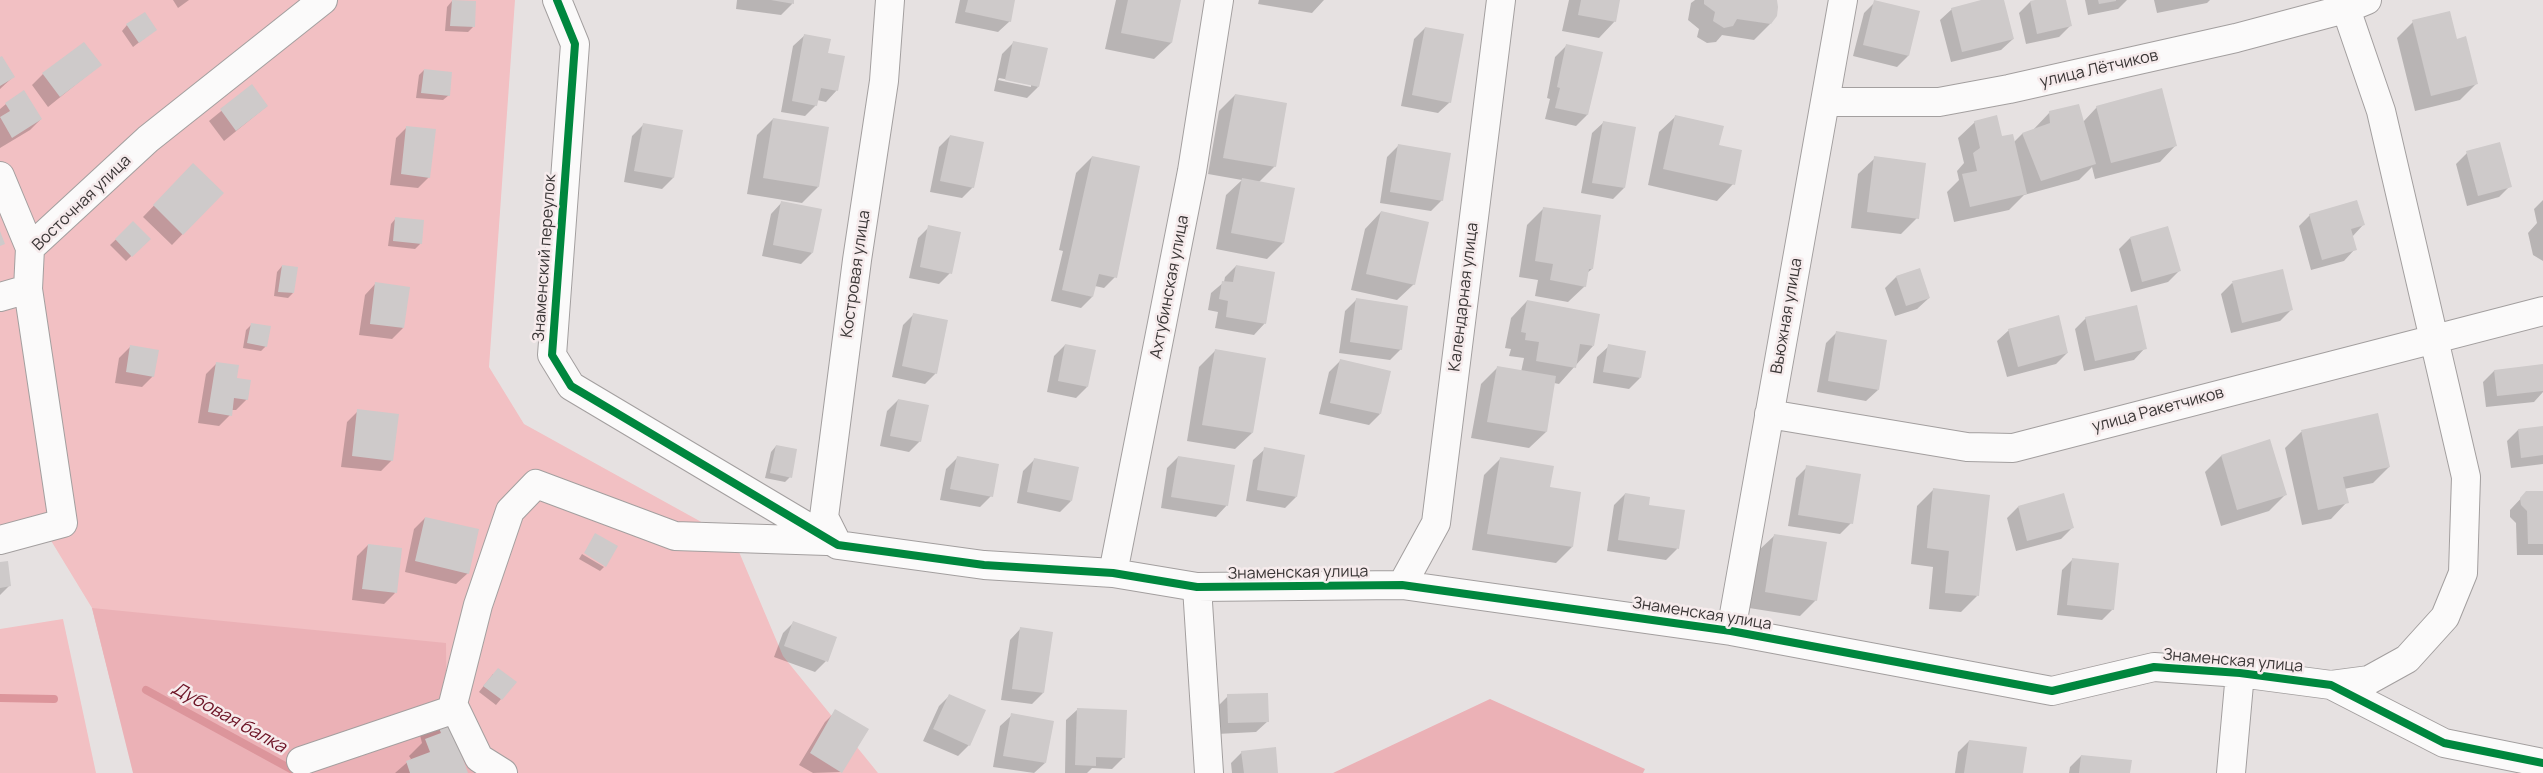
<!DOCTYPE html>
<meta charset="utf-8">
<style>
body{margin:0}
canvas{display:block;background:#e6e1e1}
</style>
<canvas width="2543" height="773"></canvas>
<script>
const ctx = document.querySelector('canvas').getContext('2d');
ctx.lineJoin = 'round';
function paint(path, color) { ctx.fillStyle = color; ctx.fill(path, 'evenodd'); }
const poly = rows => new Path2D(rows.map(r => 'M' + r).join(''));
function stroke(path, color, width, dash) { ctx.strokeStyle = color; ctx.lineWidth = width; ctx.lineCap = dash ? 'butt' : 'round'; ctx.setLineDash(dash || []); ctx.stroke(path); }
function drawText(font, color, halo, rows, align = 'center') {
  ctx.font = font + ' Manrope,sans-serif'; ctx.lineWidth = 5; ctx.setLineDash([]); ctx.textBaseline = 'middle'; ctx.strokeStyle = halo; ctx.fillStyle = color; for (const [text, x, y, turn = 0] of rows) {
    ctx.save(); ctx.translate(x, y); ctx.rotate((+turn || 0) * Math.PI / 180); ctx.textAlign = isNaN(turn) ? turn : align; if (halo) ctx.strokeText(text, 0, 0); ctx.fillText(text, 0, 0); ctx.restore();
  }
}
paint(poly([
 [0,0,515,0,489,367,524,424,734,540,783,656,878,773,162,773,120,719,92,608,50,539,0,547],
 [63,619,96,773,0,773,0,629]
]), '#f2c0c3');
paint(poly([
 [92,608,446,643,447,746,486,773,133,773],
 [1490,699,1645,769,1643,773,1333,773]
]), '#ebb1b6');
paint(poly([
 [173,0,189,0,178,8],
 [737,0,793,0,792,4,781,15,736,9],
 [960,0,1014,0,1010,21,998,32,955,23],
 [1116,0,1179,0,1171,43,1154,59,1105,49],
 [1259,0,1324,0,1312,13,1258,4],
 [1569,0,1619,0,1615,21,1599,38,1562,31],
 [1695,0,1775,0,1770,24,1754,40,1722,35,1716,42,1707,43,1697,37,1699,29,1688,20,1691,3],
 [1986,0,2003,0,2013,39,2001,50,1951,62,1940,20,1952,9],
 [2041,0,2065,0,2070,26,2059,37,2026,44,2019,13,2030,2],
 [2085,0,2127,0,2118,9,2088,15],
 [2154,0,2210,0,2207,3,2157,13],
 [452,1,473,27,468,32,445,31,447,7],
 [1875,2,1919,12,1908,56,1897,67,1853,56,1864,13],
 [2413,22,2456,40,2476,84,2460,100,2415,111,2397,38],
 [127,25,155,30,133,47,122,31],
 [1425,28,1450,102,1438,113,1401,106,1414,39],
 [805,35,827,54,837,90,826,102,817,100,816,105,805,116,781,112,793,46],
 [1013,43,1038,87,1027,98,994,91,1002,54],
 [999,78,1031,84,1031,87,998,80],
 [1566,46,1601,53,1587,115,1576,126,1545,119,1550,99,1547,98,1555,57],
 [0,59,13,77,0,89],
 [100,65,48,107,32,85,43,74],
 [424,70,449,95,443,100,416,98,419,75],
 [252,86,267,106,224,141,209,121],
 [1235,95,1275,166,1259,182,1283,243,1267,259,1216,249,1226,195,1242,180,1208,174,1219,111],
 [6,104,41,119,30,130,0,148,0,109],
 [2097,107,2176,145,2160,162,2095,179,2092,167,2079,180,2024,195,2009,210,1954,222,1947,192,1959,180,1957,171,1964,163,1958,138,1975,122,2014,142,2022,134,2033,130,2050,112,2083,122],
 [1676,116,1718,146,1733,184,1717,201,1648,185,1659,132],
 [773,119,818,187,802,203,747,194,757,135],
 [1604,122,1624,188,1613,199,1581,193,1592,133],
 [644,124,681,131,673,178,662,189,624,182,632,136],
 [407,127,429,177,418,188,390,185,396,138],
 [950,136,973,187,962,198,930,192,939,147],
 [1398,146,1442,200,1431,211,1380,203,1387,157],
 [2467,153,2510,186,2499,197,2467,206,2456,164],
 [1092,157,1115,277,1104,288,1095,286,1092,297,1081,308,1051,301,1063,251,1059,250,1076,173],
 [1875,158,1917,218,1901,234,1851,228,1858,174],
 [193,165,222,193,172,245,143,217],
 [2543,200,2543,261,2533,255,2528,233,2537,223,2534,209],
 [782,202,812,253,801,264,762,256,771,214],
 [1544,208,1592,269,1586,274,1585,286,1568,302,1535,296,1538,280,1519,277,1527,225],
 [1381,212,1414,284,1397,300,1351,290,1365,229],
 [2310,215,2363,225,2352,237,2355,249,2344,261,2311,270,2299,226],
 [396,218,421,243,415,249,388,246,391,224],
 [133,223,149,239,126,261,110,245],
 [929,227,950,273,939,284,909,278,918,238],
 [2130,238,2179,271,2168,282,2131,292,2119,249],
 [282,266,293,293,288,298,274,296,277,272],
 [1236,266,1265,323,1254,335,1215,328,1218,312,1208,310,1211,293,1224,282,1225,277],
 [1896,277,1929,298,1917,309,1895,316,1885,288],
 [376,283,403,328,392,339,359,335,365,295],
 [2232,283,2292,309,2280,321,2231,333,2221,294],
 [1356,300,1401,349,1390,360,1339,353,1345,311],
 [1527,301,1593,346,1559,384,1554,383,1546,432,1529,448,1471,438,1481,384,1497,368,1521,372,1524,358,1509,356,1511,349,1505,348,1511,318],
 [914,314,936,373,925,384,892,377,903,325],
 [2086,318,2145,348,2134,360,2084,371,2075,329],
 [252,324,266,346,261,351,243,348,246,330],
 [2009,330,2067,353,2056,364,2007,377,1997,341],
 [1837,332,1878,390,1866,401,1817,392,1826,343],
 [1065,345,1087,387,1076,398,1047,392,1054,356],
 [131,346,153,376,142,387,115,383,119,358],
 [1609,346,1640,378,1629,389,1593,383,1597,357],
 [1216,350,1252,433,1235,449,1187,441,1199,367],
 [1340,361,1380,414,1369,425,1319,414,1329,372],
 [217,363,235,379,247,399,236,410,231,410,230,415,219,426,198,423,206,374],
 [2494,371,2543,376,2543,392,2534,402,2486,407,2483,382],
 [898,400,920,441,909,452,880,446,887,411],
 [358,411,392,460,381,471,341,467,347,422],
 [2377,414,2389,467,2373,483,2344,489,2347,502,2331,519,2302,525,2285,448,2301,432],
 [2543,427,2543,464,2511,468,2507,441,2518,430],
 [2269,441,2286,494,2269,511,2221,526,2205,472,2221,456],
 [776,446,790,477,785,482,765,478,771,452],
 [1265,449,1296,497,1285,508,1246,501,1253,460],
 [1178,457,1227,505,1216,517,1161,508,1167,468],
 [957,458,991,496,980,507,940,500,946,469],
 [1501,458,1549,488,1572,547,1556,563,1472,550,1484,475],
 [1034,460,1071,501,1060,512,1017,503,1023,471],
 [1807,467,1851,523,1840,534,1788,526,1796,478],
 [1933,490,1977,596,1961,612,1929,609,1933,567,1911,564,1917,506],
 [2543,492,2543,555,2517,555,2516,523,2510,517,2510,510,2526,493],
 [1625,494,1647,506,1683,511,1677,549,1666,560,1607,551,1614,505],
 [2018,507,2072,528,2061,539,2016,551,2007,518],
 [425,518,468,573,456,584,405,572,414,529],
 [1775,535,1816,600,1800,616,1749,608,1758,551],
 [368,545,395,593,384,604,352,600,357,556],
 [582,554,604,567,600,571,579,559],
 [2073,559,2113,609,2102,620,2057,615,2062,570],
 [0,563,9,586,0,595],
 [794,622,826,661,815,672,774,657,783,633],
 [1021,628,1043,693,1032,704,1001,700,1010,640],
 [493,674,515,682,496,705,479,692],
 [950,695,984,711,969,745,958,756,923,741,939,706],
 [1228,696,1268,721,1256,732,1217,734,1217,707],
 [1078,709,1123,758,1112,769,1092,768,1087,773,1065,773,1066,720],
 [836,711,841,772,813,773,799,765,825,722],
 [1012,715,1045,763,1034,773,993,767,1000,726],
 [436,719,458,747,467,773,395,773,411,759,409,756,422,743,420,735],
 [1969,741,2022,773,1955,773,1958,752],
 [1242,752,1277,773,1232,773,1231,763],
 [2081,756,2129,773,2069,773,2070,767]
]), '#0003');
stroke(poly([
 [146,690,298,773],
 [0,698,54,699]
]), '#dc959b', 8);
paint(poly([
 [452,0,476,1,475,27,450,26],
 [771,0,794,0,794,4],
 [968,0,1015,0,1011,22,965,12],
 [1128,0,1181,0,1172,43,1121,33],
 [1581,0,1620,0,1616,22,1578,15],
 [1704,0,1777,0,1778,7,1777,16,1771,24,1737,19,1733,26,1724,28,1713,21,1715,12,1704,4],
 [1874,0,1920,11,1909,56,1863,45],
 [1981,0,2004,0,2014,39,1962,52,1951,8],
 [2035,0,2066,0,2072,26,2037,34,2030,1],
 [2098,0,2116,0,2116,1,2099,4],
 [2450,11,2457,39,2466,36,2478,84,2431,96,2412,20],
 [145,12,157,30,139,43,126,24],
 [1425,27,1464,34,1451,103,1412,95],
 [804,34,831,39,828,53,845,56,838,91,821,88,817,106,792,101],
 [1013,41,1048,48,1039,87,1005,80],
 [84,42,102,65,60,97,42,73],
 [1566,44,1603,52,1588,115,1555,108,1560,88,1557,87],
 [2,56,15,77,0,86,0,57],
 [424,69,452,72,450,96,421,93],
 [252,84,268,106,236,131,220,109],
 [2162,88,2177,146,2111,163,2096,106],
 [24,90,42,119,12,138,0,117,10,111,5,103],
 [1235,94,1287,103,1276,167,1223,158],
 [2079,104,2096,164,2041,181,2022,133,2050,123,2049,111],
 [1675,115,1724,126,1719,145,1742,150,1735,185,1663,169],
 [1997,115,2002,136,2013,134,2027,194,1970,207,1962,174,1977,171,1973,153,1980,148,1974,121],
 [773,118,829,127,819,187,763,178],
 [1603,121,1636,127,1625,188,1592,183],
 [643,123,683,130,674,178,634,171],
 [406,126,436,129,430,178,401,174],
 [950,135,984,142,974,188,940,181],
 [2500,142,2512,187,2478,196,2466,151],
 [1398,144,1451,153,1443,201,1390,192],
 [1092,156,1140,166,1117,278,1099,274,1093,297,1062,290],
 [1874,156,1926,163,1919,219,1867,212],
 [193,163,224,193,183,235,153,205],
 [1242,178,1295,188,1284,243,1231,233],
 [2357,200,2365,225,2351,229,2357,250,2322,260,2309,214],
 [781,201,822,209,813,253,773,245],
 [1543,207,1601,215,1593,269,1589,269,1586,287,1550,280,1553,264,1535,261],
 [1381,211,1429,222,1415,285,1366,274],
 [395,217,424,220,422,244,393,241],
 [133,221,151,239,132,257,115,239],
 [928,225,961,232,952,274,920,267],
 [2168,226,2181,271,2142,282,2130,237],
 [0,231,5,244,0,246],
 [282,265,298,267,294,293,278,292],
 [1236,265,1275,272,1266,324,1226,317,1228,301,1219,299,1222,281,1233,282],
 [1920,268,1930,298,1906,306,1896,276],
 [2283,269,2293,310,2242,323,2232,281],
 [375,282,410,287,404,328,370,324],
 [1356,298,1408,306,1402,350,1350,342],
 [1527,300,1600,314,1594,346,1580,344,1576,368,1536,361,1539,342,1525,340,1526,333,1521,332],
 [2137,305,2147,349,2095,361,2085,317],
 [913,313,948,320,937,374,902,366],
 [2059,315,2068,353,2018,367,2008,329],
 [251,323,271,326,267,347,247,343],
 [1836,331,1887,340,1879,390,1828,381],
 [1065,344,1096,350,1088,387,1058,381],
 [1608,344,1646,351,1641,378,1603,372],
 [130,345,159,350,154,377,126,372],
 [1215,349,1266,358,1253,433,1202,425],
 [1340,359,1391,371,1381,414,1330,403],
 [216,362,239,365,237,378,251,380,248,400,234,398,232,416,208,412],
 [2543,364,2543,391,2497,396,2494,370],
 [1497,366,1556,376,1547,432,1487,422],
 [898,399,929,405,921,442,890,436],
 [357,409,399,414,393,461,352,456],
 [2378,413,2390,467,2343,477,2349,503,2318,510,2301,430],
 [2543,426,2543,455,2521,458,2518,429],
 [2270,439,2287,495,2237,510,2221,455],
 [776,445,797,449,792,478,770,473],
 [1264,447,1305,455,1297,497,1257,490],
 [957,456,999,464,993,497,950,489],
 [1178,456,1235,465,1228,506,1171,497],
 [1500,457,1554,466,1550,487,1581,492,1573,547,1487,534],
 [1034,458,1079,467,1072,501,1027,492],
 [1806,465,1861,474,1853,524,1798,515],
 [1933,488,1990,495,1979,596,1945,593,1949,551,1927,548],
 [2526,491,2543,491,2543,544,2528,544,2527,511,2521,505,2520,498],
 [1625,493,1650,497,1649,505,1685,510,1679,549,1618,540],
 [2064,493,2074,528,2027,541,2018,506],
 [425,517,479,529,469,574,415,561],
 [595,533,618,546,606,567,584,553],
 [1774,534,1827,542,1817,601,1765,592],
 [368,544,402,548,397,593,362,589],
 [2072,558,2119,563,2114,610,2067,605],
 [8,561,11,586,0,588,0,562],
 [793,621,837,637,828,662,784,646],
 [1020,627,1053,632,1044,693,1012,689],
 [498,668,517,682,502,700,483,686],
 [1268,693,1269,722,1228,723,1227,694],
 [949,694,986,710,970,746,933,729],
 [1077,708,1127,710,1125,758,1096,757,1096,766,1075,765],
 [835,709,869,729,842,773,810,753],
 [451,712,458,745,468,773,410,773,406,761,430,752,425,739,441,733,435,718],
 [1011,713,1054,721,1046,763,1003,756],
 [1969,740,2027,747,2023,773,1964,773],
 [1276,747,1278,773,1244,773,1241,751],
 [2081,755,2132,760,2130,773,2079,773]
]), '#cecaca');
const minor = poly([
 [557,0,575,44,552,355,571,386,838,545,984,565,1113,573,1197,587,1402,585,1731,631,2052,691,2154,667,2240,673,2331,685,2444,743,2543,763],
 [1825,102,1939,102,2009,89,2236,38,2345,9,2367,0],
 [0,176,30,248],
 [0,297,28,289],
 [1769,414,1967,447,2013,448,2543,311],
 [0,540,63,523,28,289,30,248,148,139,323,0],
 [838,545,824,517,857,260,884,81,890,0],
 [1113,573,1192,171,1219,0],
 [1402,585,1436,523,1501,0],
 [1197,587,1209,773],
 [1731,631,1843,0],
 [2331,685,2369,680,2407,659,2445,617,2463,573,2466,477,2381,111,2343,0],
 [301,761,455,709],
 [503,773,479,758,453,704,478,605,510,511,536,484,675,536,827,541],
 [2231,773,2240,673]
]);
stroke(minor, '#a39f9f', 30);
stroke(minor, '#fbfafa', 28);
stroke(poly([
 [557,0,575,44,552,355,571,386,838,545,984,565,1113,573,1197,587,1402,585,1731,631,2052,691,2154,667,2240,673,2331,685,2444,743,2543,763]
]), '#00873e', 8);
drawText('16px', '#3a3636', '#f6ebec', [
 ["улица Лётчиков",2099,69,-13],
 ["Восточная улица",82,203,-44],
 ["Знаменский переулок",545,258,-86],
 ["Костровая улица",856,274,-82],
 ["Ахтубинская улица",1170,287,-79],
 ["Календарная улица",1464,297,-83],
 ["Вьюжная улица",1787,316,-80],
 ["улица Ракетчиков",2158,410,-15],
 ["Знаменская улица",1298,573,-1],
 ["Знаменская улица",1702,614,9],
 ["Знаменская улица",2233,661,5]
]);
drawText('italic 18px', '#6c1325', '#f6ebec', [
 ["Дубовая балка",229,718,29]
]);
</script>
